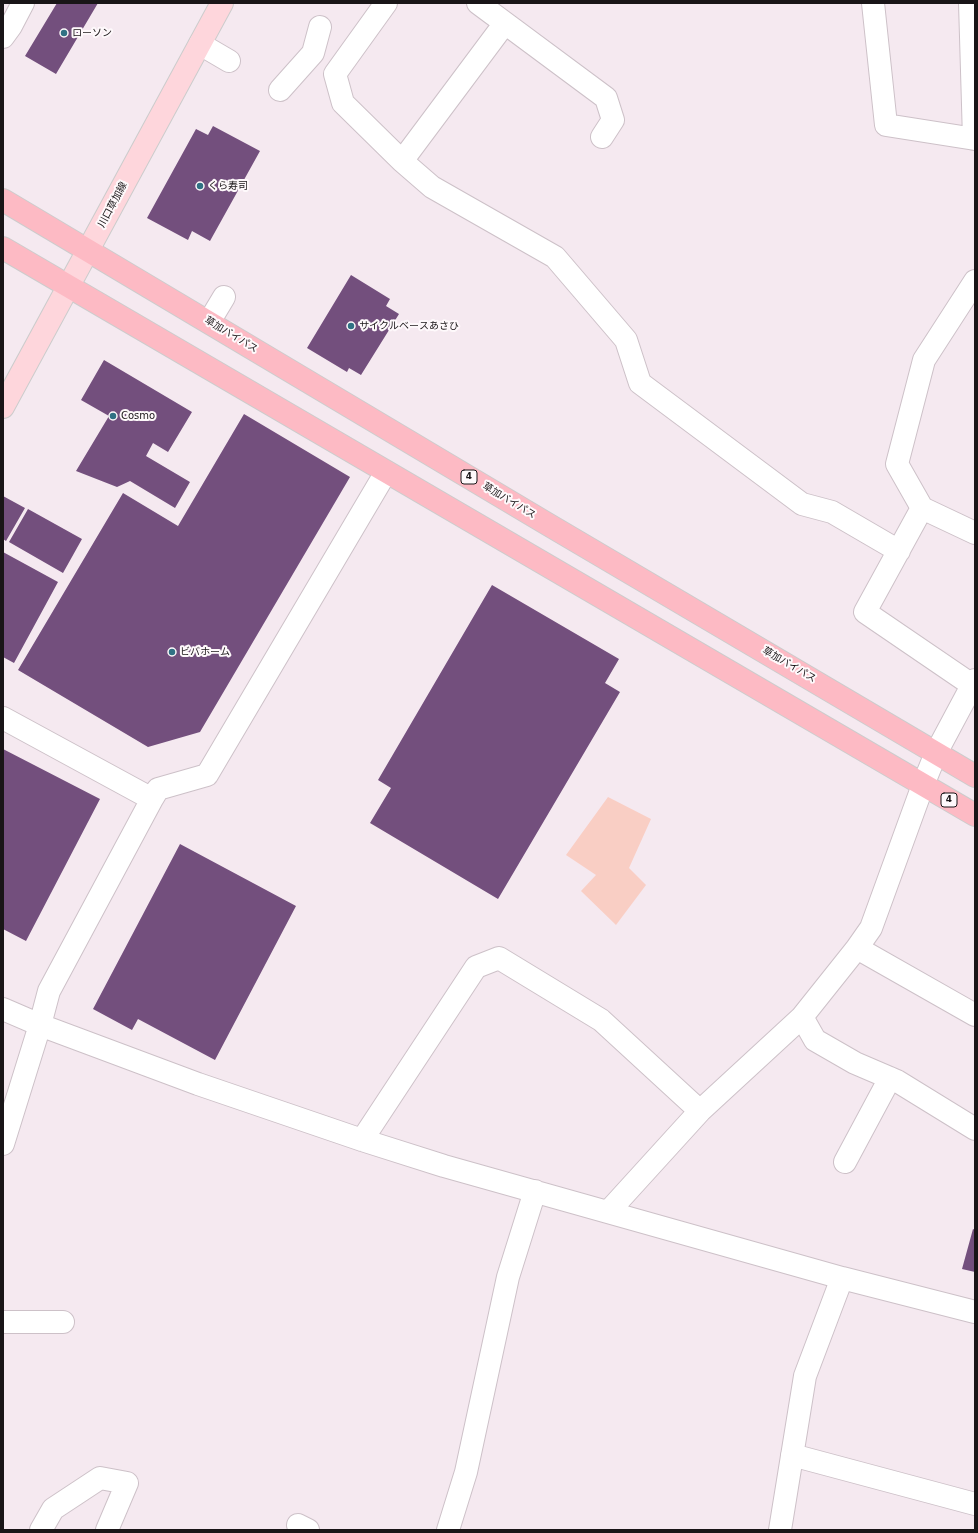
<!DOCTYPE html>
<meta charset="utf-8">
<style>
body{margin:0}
#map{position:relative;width:978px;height:1533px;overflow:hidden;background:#f5e9f0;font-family:"DejaVu Sans",sans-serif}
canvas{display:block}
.frame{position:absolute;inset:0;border:4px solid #191517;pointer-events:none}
</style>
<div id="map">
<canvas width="978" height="1533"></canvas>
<div class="frame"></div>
</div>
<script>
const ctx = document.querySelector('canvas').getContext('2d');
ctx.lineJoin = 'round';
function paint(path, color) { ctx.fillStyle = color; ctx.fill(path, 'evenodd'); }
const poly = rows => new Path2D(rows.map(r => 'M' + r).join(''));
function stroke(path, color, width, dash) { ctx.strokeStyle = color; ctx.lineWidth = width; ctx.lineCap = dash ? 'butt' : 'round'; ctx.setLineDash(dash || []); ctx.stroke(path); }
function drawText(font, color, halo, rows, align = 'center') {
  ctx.font = font + ' "DejaVu Sans","Noto Sans JP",sans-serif'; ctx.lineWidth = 4; ctx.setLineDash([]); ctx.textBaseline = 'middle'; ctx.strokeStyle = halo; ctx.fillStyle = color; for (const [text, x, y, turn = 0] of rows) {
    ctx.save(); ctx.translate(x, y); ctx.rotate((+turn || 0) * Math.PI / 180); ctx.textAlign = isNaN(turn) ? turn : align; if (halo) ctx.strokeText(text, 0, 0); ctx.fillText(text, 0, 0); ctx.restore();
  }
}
paint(poly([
 [608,797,651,819,629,868,646,885,616,925,581,891,596,875,566,855]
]), '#f9cec4');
paint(poly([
 [57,3,98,3,56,74,25,56],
 [213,126,260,151,210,241,192,231,188,240,147,218,196,129,208,135],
 [351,275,390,299,386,306,399,314,361,375,349,368,347,372,307,348],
 [104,360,192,412,168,452,153,443,146,456,190,482,175,508,130,481,117,487,76,471,109,416,81,400],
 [244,414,350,477,200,732,148,747,18,670,123,493,178,526],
 [3,496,25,508,6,541,3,539],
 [28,509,82,539,63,573,9,542],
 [3,552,58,582,14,663,3,657],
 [492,585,619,659,605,683,620,692,498,899,370,823,391,788,378,780],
 [3,749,100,799,26,941,3,929],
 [180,844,296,906,215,1060,138,1019,132,1030,93,1009],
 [973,1229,975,1230,975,1272,962,1269]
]), '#734f7d');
const minor = poly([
 [386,3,335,74,343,103,402,161,432,187,555,257,626,340,640,383,802,504,832,512,899,551],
 [478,3,606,98,613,120,602,137],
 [873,3,886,125,975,139],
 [970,3,974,139],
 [3,37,11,26,23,3],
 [200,44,229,61],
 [280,90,313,53,320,27],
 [402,161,505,23],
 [975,281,924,360,897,464,922,508,975,533],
 [209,322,224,297],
 [922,508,865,612,972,685,975,685],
 [3,718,152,799,158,789,207,775,386,472],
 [857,948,975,1015],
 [3,1009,40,1025,198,1084,362,1140,444,1166,842,1278,975,1312],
 [802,1017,815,1040,855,1063,897,1081,975,1129],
 [362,1140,476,967,499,958,601,1020,700,1111],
 [3,1144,40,1025,49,991,152,799],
 [845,1162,890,1078],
 [609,1211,700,1111,802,1017,857,948,871,928,923,785,936,753,975,680],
 [3,1322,63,1322],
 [792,1455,975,1504],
 [298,1525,308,1530],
 [41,1530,53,1509,100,1478,127,1483,107,1530],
 [448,1530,466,1472,508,1277,535,1191],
 [780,1530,805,1376,842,1278]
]);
const major = poly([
 [3,407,222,3]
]);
const highway = poly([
 [3,200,549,525,975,776],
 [3,248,975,815]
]);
stroke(minor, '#cdc1c8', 24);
stroke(major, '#ccc', 24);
stroke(highway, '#ccc', 24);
stroke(minor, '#fff', 22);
stroke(major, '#fed6dc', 22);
stroke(highway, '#fdbac4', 22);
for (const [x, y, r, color] of [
 [64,33,4,"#307184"],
 [200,186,4,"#307184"],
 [351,326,4,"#307184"],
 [113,416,4,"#307184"],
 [172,652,4,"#307184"]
]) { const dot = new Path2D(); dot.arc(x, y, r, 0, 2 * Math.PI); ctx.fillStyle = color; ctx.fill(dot); stroke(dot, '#fef9fb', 1.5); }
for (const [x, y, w] of [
 [469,477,16],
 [949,800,16]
]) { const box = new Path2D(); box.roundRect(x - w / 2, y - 7, w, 14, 3); ctx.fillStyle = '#fef9fb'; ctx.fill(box); stroke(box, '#191517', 1); }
drawText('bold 9px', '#191517', null, [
 ["4",469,477],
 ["4",949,800]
]);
drawText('10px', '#191517', '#fef9fb', [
 ["ローソン",72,33],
 ["くら寿司",208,186],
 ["サイクルベースあさひ",359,326],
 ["Cosmo",121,416],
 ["ビバホーム",180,652]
], 'left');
drawText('10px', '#191517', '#fef9fb', [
 ["川口草加線",113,205,-62],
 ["草加バイパス",231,335,31],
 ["草加バイパス",509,501,31],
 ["草加バイパス",789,665,30]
]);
</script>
